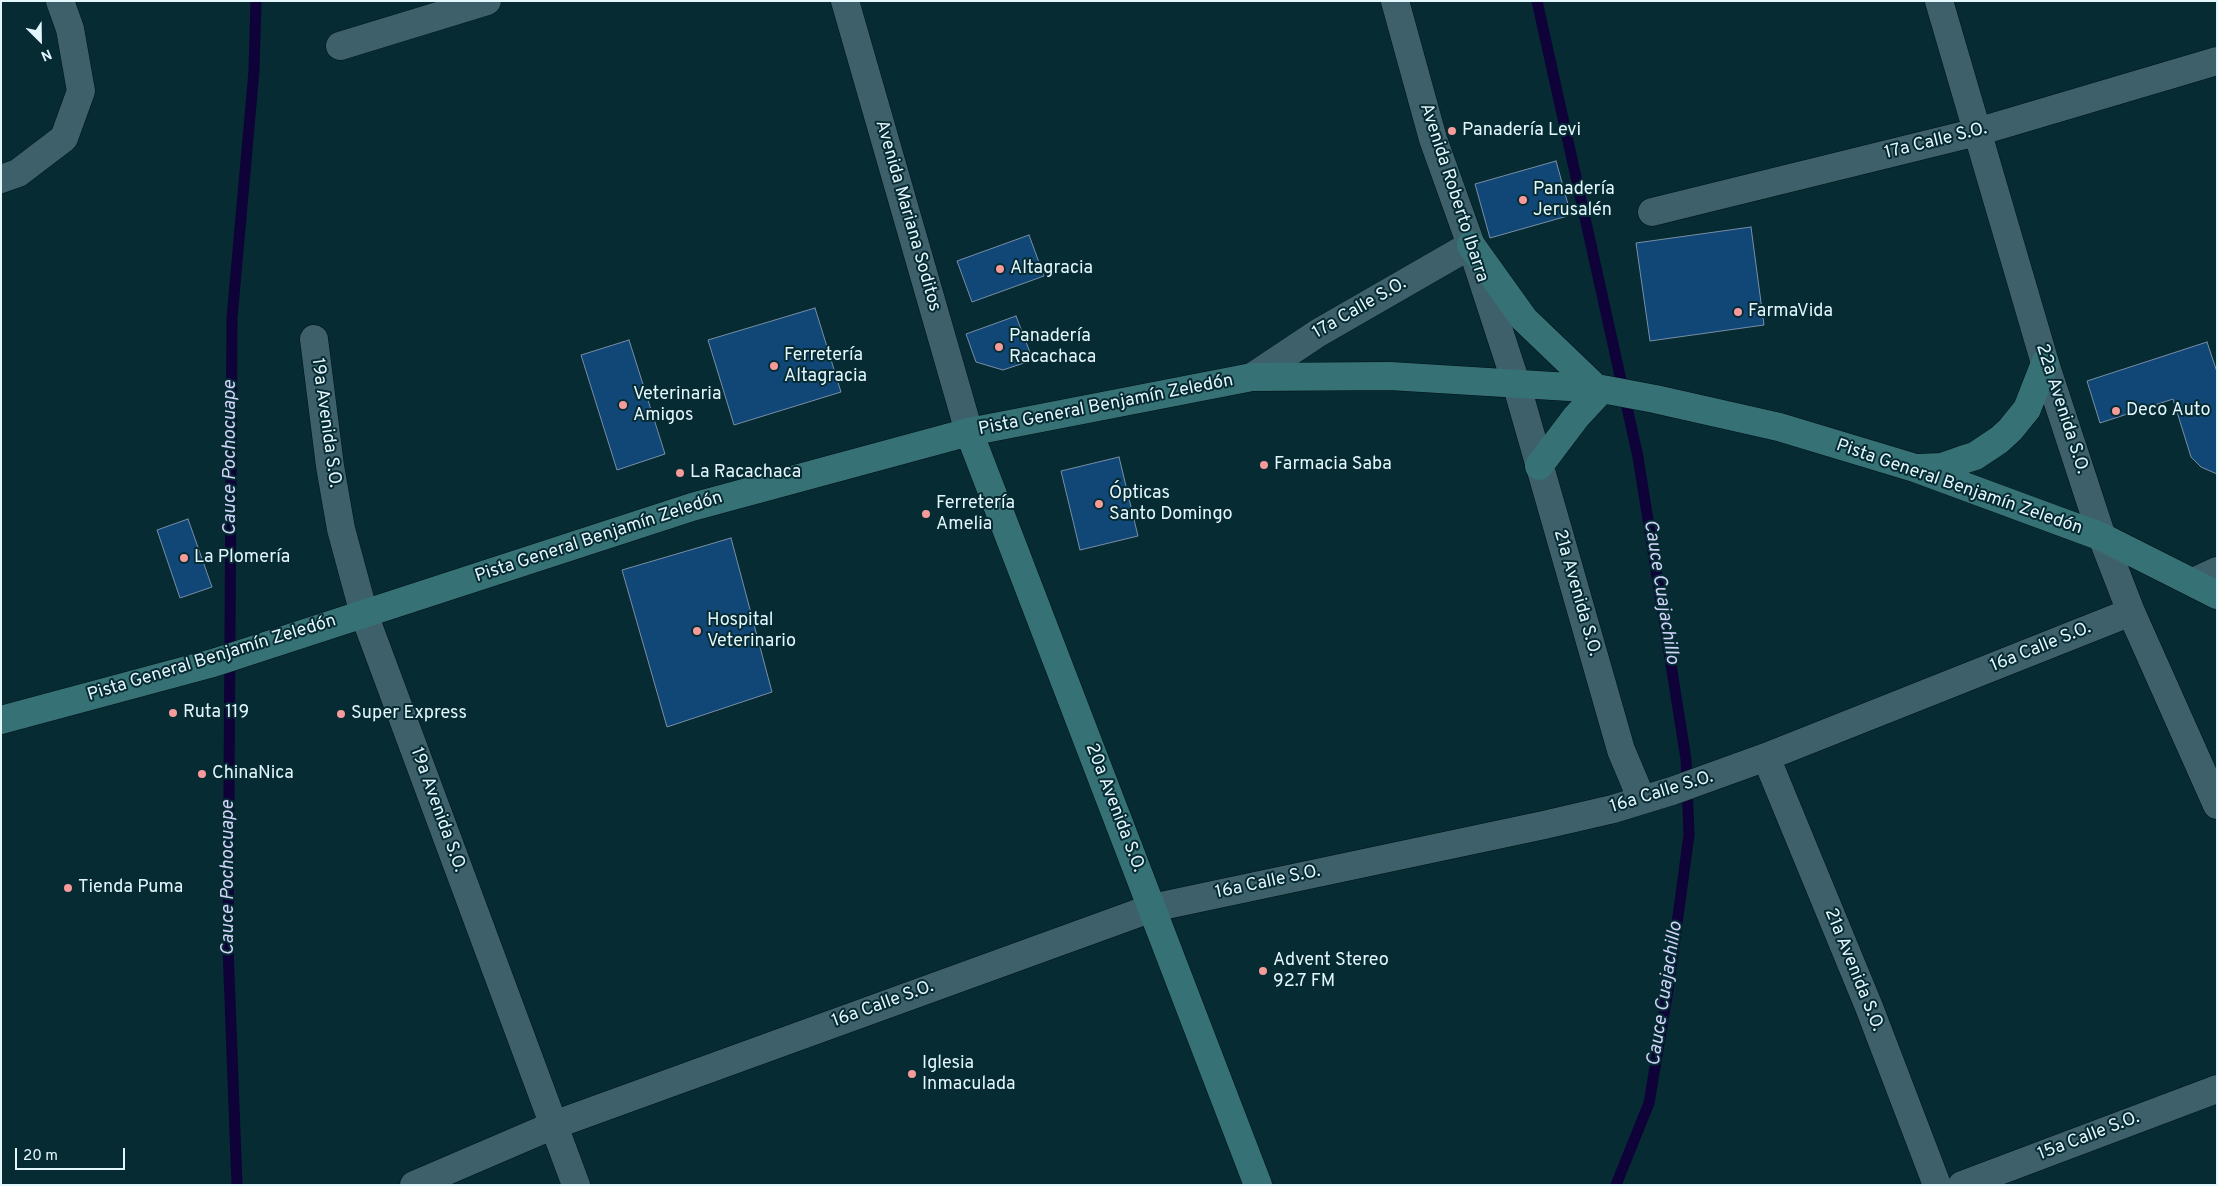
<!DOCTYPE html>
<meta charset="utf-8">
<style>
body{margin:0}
#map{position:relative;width:2218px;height:1186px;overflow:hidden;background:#062b33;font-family:Overpass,sans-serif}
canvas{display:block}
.frame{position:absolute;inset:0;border:2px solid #e3f6fc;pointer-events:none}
.north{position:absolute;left:15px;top:15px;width:50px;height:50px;-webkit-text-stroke:4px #062b33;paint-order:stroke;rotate:157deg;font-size:14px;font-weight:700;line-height:20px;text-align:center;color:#e3f6fc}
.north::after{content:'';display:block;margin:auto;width:18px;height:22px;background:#e3f6fc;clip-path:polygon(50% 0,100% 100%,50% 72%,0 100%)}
.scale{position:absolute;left:15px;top:1148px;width:110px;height:22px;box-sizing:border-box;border:2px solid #e3f6fc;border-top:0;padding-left:6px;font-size:15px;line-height:18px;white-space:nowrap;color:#e3f6fc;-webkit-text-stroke:4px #062b33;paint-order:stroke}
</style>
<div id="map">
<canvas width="2218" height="1186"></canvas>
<div class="frame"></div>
<div class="north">N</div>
<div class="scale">20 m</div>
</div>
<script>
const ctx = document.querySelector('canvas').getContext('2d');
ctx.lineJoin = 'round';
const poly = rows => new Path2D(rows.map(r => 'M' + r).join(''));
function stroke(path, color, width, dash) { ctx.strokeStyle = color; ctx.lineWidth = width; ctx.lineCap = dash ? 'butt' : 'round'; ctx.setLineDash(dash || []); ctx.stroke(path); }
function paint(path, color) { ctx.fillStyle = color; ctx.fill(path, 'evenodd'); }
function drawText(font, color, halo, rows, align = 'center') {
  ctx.font = font + ' Overpass,sans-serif'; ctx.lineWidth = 4; ctx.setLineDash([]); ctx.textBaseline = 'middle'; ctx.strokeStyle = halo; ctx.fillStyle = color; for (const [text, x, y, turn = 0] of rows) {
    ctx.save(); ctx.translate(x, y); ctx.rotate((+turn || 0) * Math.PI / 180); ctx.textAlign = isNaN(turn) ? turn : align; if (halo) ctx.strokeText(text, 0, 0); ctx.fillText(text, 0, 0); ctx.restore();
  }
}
stroke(poly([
 [1537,1,1638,457,1686,759,1689,835,1668,990,1649,1103,1616,1185],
 [237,1185,228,947,232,318,254,71,256,1]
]), '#0f0239', 11);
const building = poly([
 [1556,161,1571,215,1490,238,1475,184,1556,161],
 [1751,227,1764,325,1650,341,1636,243,1751,227],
 [1029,235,1044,276,972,302,957,261,1029,235],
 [815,308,841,392,734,425,708,340,815,308],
 [1016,316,1033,360,1003,370,976,362,966,334,1016,316],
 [629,340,665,454,617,470,581,355,629,340],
 [2207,342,2217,372,2217,474,2201,467,2191,457,2173,399,2100,423,2087,381,2207,342],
 [1119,457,1138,536,1080,550,1061,471,1119,457],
 [188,519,212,587,180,598,157,530,188,519],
 [731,538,772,692,667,727,622,570,731,538]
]);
paint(building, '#114777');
stroke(building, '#788ea5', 1);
const street = poly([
 [845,1,969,432],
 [1395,1,1433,139,1471,245,1516,383,1621,750,1642,800],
 [1939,1,2045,363,2102,537,2131,612,2217,805],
 [340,46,487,1],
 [1,179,18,173,64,138,81,91,70,29,60,1],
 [1652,212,1977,132,2217,61],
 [314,339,330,466,341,529,364,614,576,1185],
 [1252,377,1318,333,1471,245],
 [2193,582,2217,571],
 [1766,757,1869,1007,1937,1185],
 [414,1185,554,1125,1152,908,1544,825,1613,809,1672,791,1766,757,2131,612],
 [1962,1185,2217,1089]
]);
const secondary = poly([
 [1471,245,1524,319,1596,388],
 [969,432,1258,1185],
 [1539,466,1576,417,1602,389],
 [1919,468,1942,467,1962,460,1975,456,1999,440,2010,430,2027,409,2045,363],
 [1,720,213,663,692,507,969,432,1252,377,1390,376,1602,389,1655,399,1779,427,1915,468,2102,537,2217,595]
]);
stroke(street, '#001218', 29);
stroke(secondary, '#001218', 29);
stroke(street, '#3e606a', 28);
stroke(secondary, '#367275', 28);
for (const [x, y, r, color] of [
 [1452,131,5,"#f59b9a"],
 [1523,200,5,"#f59b9a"],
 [1000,269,5,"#f59b9a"],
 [1738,312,5,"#f59b9a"],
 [999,347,5,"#f59b9a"],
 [774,366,5,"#f59b9a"],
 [623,405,5,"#f59b9a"],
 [2116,411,5,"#f59b9a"],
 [1264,465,5,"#f59b9a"],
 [680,473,5,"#f59b9a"],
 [1099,504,5,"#f59b9a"],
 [926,514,5,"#f59b9a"],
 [184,558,5,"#f59b9a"],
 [697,631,5,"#f59b9a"],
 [173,713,5,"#f59b9a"],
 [341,714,5,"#f59b9a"],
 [202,774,5,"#f59b9a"],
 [68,888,5,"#f59b9a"],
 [1263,971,5,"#f59b9a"],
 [912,1074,5,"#f59b9a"]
]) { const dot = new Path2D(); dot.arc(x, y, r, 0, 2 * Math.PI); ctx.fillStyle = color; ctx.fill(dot); stroke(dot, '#062b33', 2); }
drawText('18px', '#e3f6fc', '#062b33', [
 ["Panadería Levi",1462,131],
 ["Panadería",1533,190],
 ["Jerusalén",1533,211],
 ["Altagracia",1010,269],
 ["FarmaVida",1748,312],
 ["Panadería",1009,337],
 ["Racachaca",1009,358],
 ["Ferretería",784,356],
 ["Altagracia",784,377],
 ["Veterinaria",633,395],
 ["Amigos",633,416],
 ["Deco Auto",2126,411],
 ["Farmacia Saba",1274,465],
 ["La Racachaca",690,473],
 ["Ópticas",1109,494],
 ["Santo Domingo",1109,515],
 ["Ferretería",936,504],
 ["Amelia",936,525],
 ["La Plomería",194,558],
 ["Hospital",707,621],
 ["Veterinario",707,642],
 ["Ruta 119",183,713],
 ["Super Express",351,714],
 ["ChinaNica",212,774],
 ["Tienda Puma",78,888],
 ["Advent Stereo",1273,961],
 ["92.7 FM",1273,982],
 ["Iglesia",922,1064],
 ["Inmaculada",922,1085]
], 'left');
drawText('18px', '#e3f6fc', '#062b33', [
 ["17a Calle S.O.",1936,142,-14],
 ["Avenida Roberto Ibarra",1453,193,72],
 ["Avenida Mariana Soditos",907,216,74],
 ["17a Calle S.O.",1360,309,-30],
 ["Pista General Benjamín Zeledón",1106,406,-11],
 ["22a Avenida S.O.",2061,409,72],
 ["19a Avenida S.O.",325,423,82],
 ["Pista General Benjamín Zeledón",1959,488,19],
 ["Pista General Benjamín Zeledón",599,538,-18],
 ["21a Avenida S.O.",1576,593,74],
 ["16a Calle S.O.",2041,648,-22],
 ["Pista General Benjamín Zeledón",212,659,-17],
 ["16a Calle S.O.",1662,793,-17],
 ["20a Avenida S.O.",1114,808,69],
 ["19a Avenida S.O.",437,810,70],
 ["16a Calle S.O.",1268,883,-12],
 ["21a Avenida S.O.",1853,970,68],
 ["16a Calle S.O.",883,1005,-20],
 ["15a Calle S.O.",2089,1137,-21]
]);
drawText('italic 19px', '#d0d2f7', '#062b33', [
 ["Cauce Pochocuape",231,458,-90],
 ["Cauce Cuajachillo",1660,592,81],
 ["Cauce Pochocuape",229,878,-90],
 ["Cauce Cuajachillo",1666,994,-81]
]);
</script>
